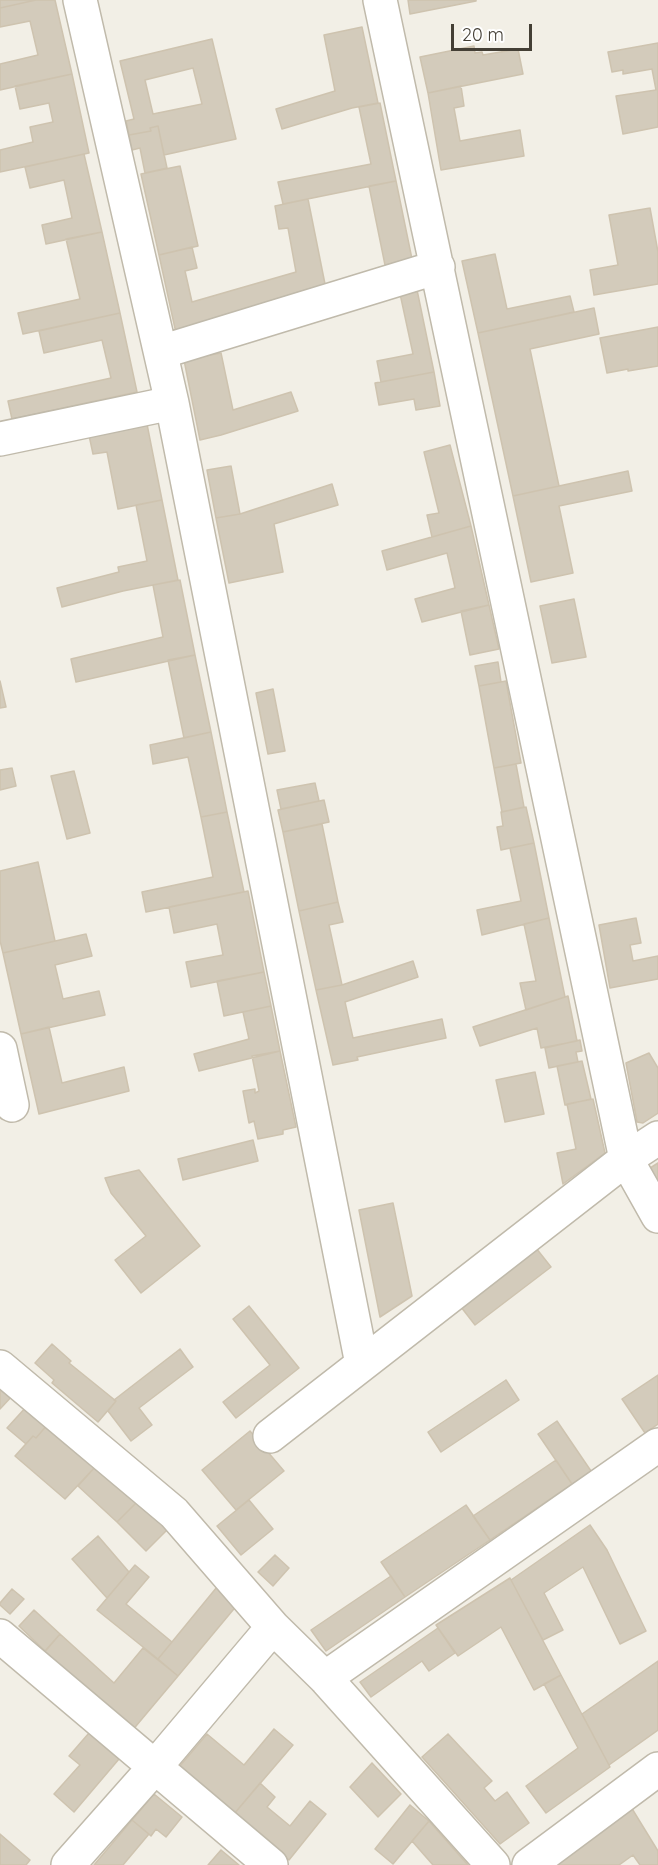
<!DOCTYPE html>
<style>
body{margin:0}
#map{position:relative;width:658px;height:1865px;overflow:hidden;background:#f2efe6;font-family:Quicksand,sans-serif}
canvas{display:block}
.scale{position:absolute;left:451px;top:24px;width:81px;height:27px;box-sizing:border-box;border:3px solid #443f35;border-top:0;padding-left:8px;font-size:18px;line-height:21px;white-space:nowrap;color:#443f35;-webkit-text-stroke:4px #fff;paint-order:stroke}
</style>
<div id="map">
<canvas width="658" height="1865"></canvas>
<div class="scale">20 m</div>
</div>
<script>
const ctx = document.querySelector('canvas').getContext('2d');
ctx.lineJoin = 'round';
function paint(path, color) { ctx.fillStyle = color; ctx.fill(path, 'evenodd'); }
const poly = rows => new Path2D(rows.map(r => 'M' + r).join(''));
function stroke(path, color, width, dash) { ctx.strokeStyle = color; ctx.lineWidth = width; ctx.lineCap = dash ? 'butt' : 'round'; ctx.setLineDash(dash || []); ctx.stroke(path); }
const building = poly([
 [0,0,36,0,0,8,0,0],
 [36,0,55,0,72,74,0,90,0,64,38,55,30,21,0,27,0,8,36,0],
 [408,0,476,0,476,1,410,14,408,0],
 [362,27,378,103,352,108,282,129,276,109,335,91,324,35,362,27],
 [212,39,236,139,164,155,158,126,150,128,151,131,129,135,126,121,134,119,120,61,212,39],
 [193,68,202,104,153,114,145,80,193,68],
 [658,43,658,127,623,134,616,96,656,90,652,69,623,74,623,70,612,72,608,52,658,43],
 [474,46,475,53,482,52,483,55,518,49,523,74,428,93,420,57,474,46],
 [72,74,89,153,0,172,0,150,33,142,30,127,53,122,49,103,20,109,15,86,72,74],
 [461,86,464,106,454,108,460,141,520,130,524,156,441,170,428,93,461,86],
 [380,103,396,181,283,204,278,182,371,164,359,107,380,103],
 [158,126,167,168,145,173,140,148,132,150,129,135,151,131,150,128,158,126],
 [84,154,102,232,46,244,42,225,72,218,64,180,30,188,25,167,84,154],
 [180,166,198,246,159,255,141,174,180,166],
 [396,181,412,259,385,265,369,186,396,181],
 [308,199,326,289,176,333,159,255,192,247,197,268,185,271,192,302,296,272,288,228,279,229,275,206,308,199],
 [650,208,658,252,658,284,594,295,590,270,618,265,609,215,650,208],
 [102,232,120,313,23,334,18,313,80,299,66,239,102,232],
 [495,254,507,309,570,296,574,312,478,333,462,261,495,254],
 [416,285,434,372,381,382,377,361,413,354,399,289,416,285],
 [594,308,599,334,530,349,559,486,513,496,478,333,594,308],
 [120,313,137,392,12,419,8,401,111,378,102,340,44,353,39,331,120,313],
 [658,327,658,366,628,371,628,369,607,373,600,338,658,327],
 [221,353,233,410,291,392,298,411,221,435,200,440,184,360,221,353],
 [434,372,440,406,416,410,414,399,379,405,375,383,434,372],
 [145,414,162,500,118,509,107,452,93,454,87,426,145,414],
 [450,445,471,526,432,537,427,515,439,513,424,452,450,445],
 [231,466,240,514,216,518,207,470,231,466],
 [628,471,632,491,559,506,573,573,531,582,513,496,628,471],
 [332,484,338,505,274,524,283,572,229,583,216,518,240,514,332,484],
 [162,500,178,580,123,591,62,607,57,588,119,572,118,567,147,561,136,505,162,500],
 [471,526,489,605,422,622,415,599,455,588,447,553,387,570,382,551,471,526],
 [180,580,195,655,76,682,71,659,163,637,153,585,180,580],
 [574,599,586,657,552,663,540,606,574,599],
 [489,605,499,649,470,655,461,611,489,605],
 [195,655,211,732,184,738,168,660,195,655],
 [498,662,501,682,479,686,475,666,498,662],
 [0,681,6,707,0,708,0,681],
 [506,681,521,763,494,768,479,686,506,681],
 [273,689,285,751,268,754,256,693,273,689],
 [211,732,227,812,201,817,188,757,153,764,150,745,211,732],
 [516,764,524,807,502,812,494,768,516,764],
 [12,768,16,786,0,790,0,770,12,768],
 [74,771,90,833,67,839,51,776,74,771],
 [315,783,319,801,281,809,277,790,315,783],
 [324,800,329,822,283,832,278,810,324,800],
 [526,807,534,843,501,850,497,827,503,826,501,812,526,807],
 [227,812,244,892,146,912,142,892,213,877,201,817,227,812],
 [322,824,338,902,299,911,283,832,322,824],
 [534,843,549,918,482,935,477,910,521,901,510,848,534,843],
 [38,862,55,941,3,953,0,941,0,871,38,862],
 [248,891,264,972,191,987,186,962,223,955,217,924,174,933,169,907,248,891],
 [338,902,343,922,329,925,342,985,316,990,299,911,338,902],
 [549,918,565,997,526,1010,520,983,536,981,524,924,549,918],
 [636,918,641,943,630,945,633,961,658,956,658,979,610,988,599,925,636,918],
 [86,934,92,956,55,965,63,999,99,991,105,1015,21,1034,3,953,86,934],
 [413,961,418,977,345,1002,353,1038,442,1019,446,1038,357,1057,358,1060,333,1065,316,990,342,985,413,961],
 [264,972,271,1006,224,1016,217,981,264,972],
 [568,996,577,1041,541,1048,537,1028,480,1046,473,1027,568,996],
 [271,1006,280,1051,199,1071,194,1054,249,1039,243,1012,271,1006],
 [49,1027,62,1083,124,1067,129,1091,39,1114,21,1034,49,1027],
 [580,1040,582,1051,576,1052,578,1062,549,1068,545,1048,580,1040],
 [280,1051,296,1127,283,1130,283,1134,258,1139,254,1121,249,1123,243,1091,255,1089,255,1093,259,1091,252,1056,280,1051],
 [649,1053,658,1068,658,1113,643,1123,637,1122,626,1063,649,1053],
 [582,1061,591,1099,565,1105,557,1066,582,1061],
 [535,1072,544,1114,505,1122,496,1080,535,1072],
 [593,1099,605,1153,563,1184,557,1153,576,1149,567,1104,593,1099],
 [253,1140,258,1161,183,1180,178,1159,253,1140],
 [658,1163,658,1189,647,1170,658,1163],
 [139,1170,200,1246,141,1293,115,1260,146,1236,111,1193,105,1178,139,1170],
 [393,1203,412,1296,380,1317,359,1210,393,1203],
 [536,1248,551,1267,475,1325,461,1307,536,1248],
 [249,1306,299,1368,236,1418,223,1402,270,1365,233,1319,249,1306],
 [52,1344,71,1361,69,1363,116,1401,98,1422,52,1383,54,1380,35,1363,52,1344],
 [180,1349,193,1367,139,1408,152,1425,131,1441,108,1411,116,1401,114,1400,180,1349],
 [658,1375,658,1424,645,1433,622,1399,658,1375],
 [506,1380,519,1400,441,1452,428,1432,506,1380],
 [0,1382,14,1394,0,1409,0,1382],
 [27,1406,48,1424,36,1438,33,1436,26,1444,7,1428,27,1406],
 [557,1421,591,1471,572,1484,538,1434,557,1421],
 [48,1424,96,1466,65,1499,15,1456,33,1436,36,1438,48,1424],
 [250,1431,284,1471,236,1510,202,1470,250,1431],
 [556,1460,572,1484,490,1540,473,1516,556,1460],
 [96,1466,137,1502,117,1522,78,1486,96,1466],
 [139,1500,168,1529,146,1551,117,1522,139,1500],
 [249,1500,273,1529,241,1555,217,1526,249,1500],
 [466,1505,490,1540,405,1597,381,1562,466,1505],
 [590,1525,607,1550,646,1631,620,1644,583,1567,544,1593,563,1630,543,1640,511,1580,590,1525],
 [98,1536,129,1572,107,1598,72,1559,98,1536],
 [275,1555,289,1568,273,1586,258,1572,275,1555],
 [135,1565,149,1577,126,1604,172,1642,158,1659,97,1610,135,1565],
 [391,1576,405,1597,326,1651,311,1630,391,1576],
 [510,1578,561,1675,534,1690,501,1627,458,1656,436,1625,510,1578],
 [217,1587,238,1604,178,1676,158,1659,217,1587],
 [12,1589,24,1599,10,1614,0,1605,0,1603,12,1589],
 [34,1610,60,1634,45,1651,19,1626,34,1610],
 [438,1628,455,1653,429,1671,422,1661,371,1697,360,1682,438,1628],
 [60,1634,114,1683,143,1648,178,1676,131,1732,43,1654,60,1634],
 [658,1661,658,1730,609,1765,582,1714,658,1661],
 [561,1675,610,1767,546,1813,526,1786,578,1748,544,1684,561,1675],
 [274,1729,293,1745,234,1814,179,1767,207,1734,244,1765,274,1729],
 [89,1733,119,1759,74,1812,54,1794,80,1765,69,1756,89,1733],
 [448,1734,492,1781,484,1788,495,1801,507,1792,529,1823,500,1844,422,1757,448,1734],
 [372,1763,401,1794,378,1817,350,1787,372,1763],
 [260,1783,275,1797,267,1807,290,1826,310,1801,326,1814,289,1860,234,1814,260,1783],
 [154,1794,182,1817,166,1837,156,1829,151,1836,132,1820,154,1794],
 [410,1805,429,1821,393,1864,375,1849,410,1805],
 [631,1807,658,1851,658,1865,640,1865,633,1855,619,1865,551,1865,631,1807],
 [132,1820,149,1834,123,1865,94,1865,132,1820],
 [429,1821,468,1865,433,1865,412,1841,429,1821],
 [0,1834,30,1860,26,1865,0,1865,0,1834],
 [221,1850,239,1865,208,1865,221,1850]
]);
paint(building, '#d3cbbb');
stroke(building, '#cec3af', 1.5);
const minor = poly([
 [80,0,172,403,362,1364],
 [380,0,626,1159,658,1216],
 [161,352,438,267],
 [0,439,172,403],
 [0,1049,12,1105],
 [0,1367,174,1513,273,1627,325,1678,493,1865],
 [270,1436,626,1159,658,1138],
 [0,1636,271,1865],
 [325,1678,658,1445],
 [68,1865,154,1768,273,1627],
 [529,1865,658,1769]
]);
stroke(minor, '#c0baab', 36);
stroke(minor, '#fff', 33);
</script>
